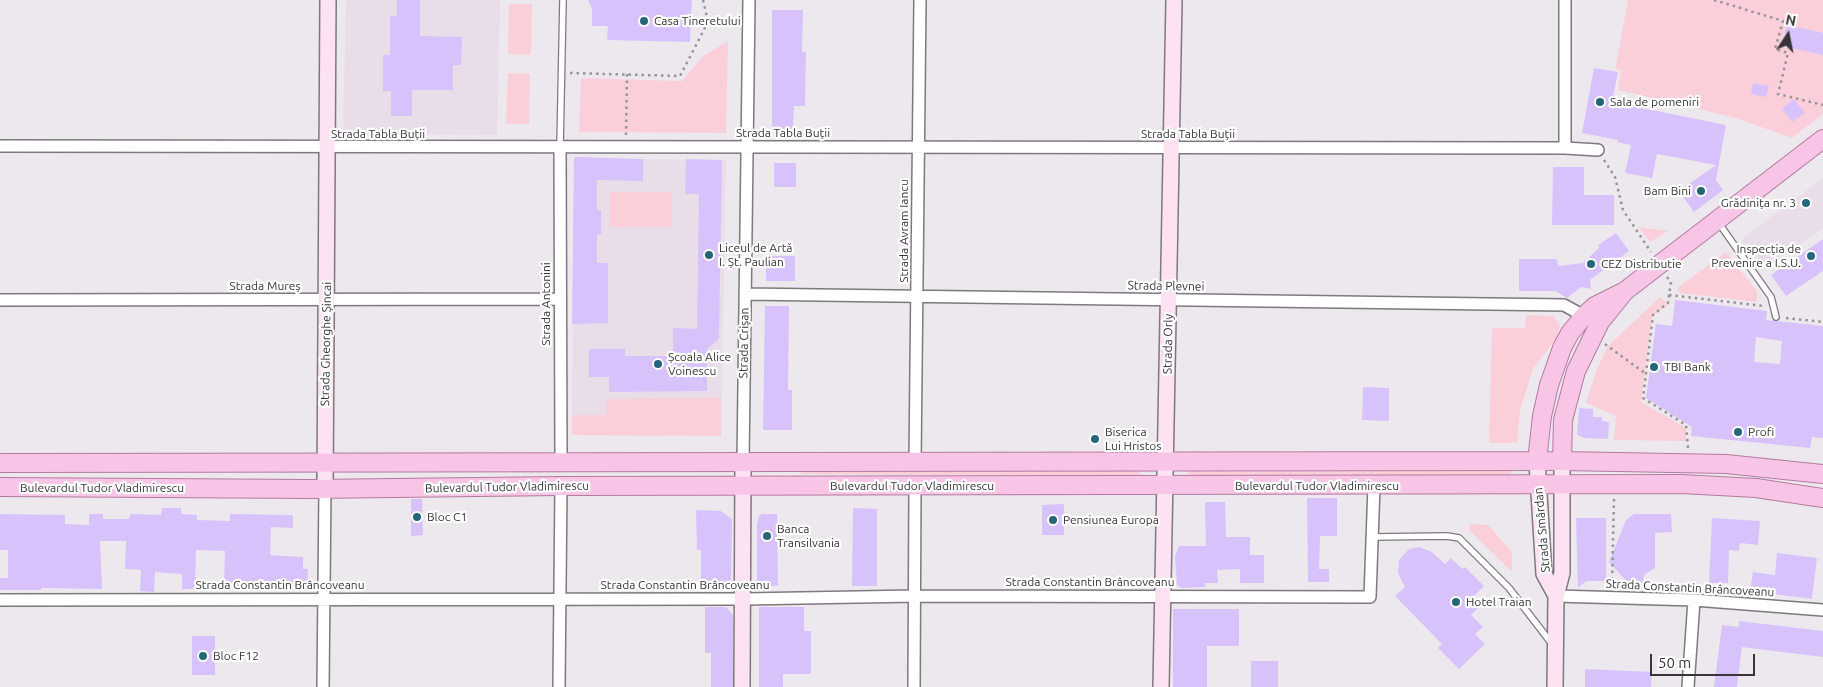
<!DOCTYPE html>
<meta charset="utf-8">
<style>
body{margin:0}
#map{position:relative;width:1823px;height:687px;overflow:hidden;background:#ede8ee;font-family:Ubuntu,sans-serif}
canvas{display:block}
.north{position:absolute;left:1763px;top:10px;width:50px;height:50px;-webkit-text-stroke:4px #fff;paint-order:stroke;rotate:11deg;font-size:14px;font-weight:700;line-height:20px;text-align:center;color:#373538}
.north::after{content:'';display:block;margin:auto;width:18px;height:22px;background:#373538;clip-path:polygon(50% 0,100% 100%,50% 72%,0 100%)}
.scale{position:absolute;left:1650px;top:654px;width:105px;height:22px;box-sizing:border-box;border:2px solid #373538;border-top:0;padding-left:6px;font-size:15px;line-height:18px;white-space:nowrap;color:#373538;-webkit-text-stroke:4px #fff;paint-order:stroke}
</style>
<div id="map">
<canvas width="1823" height="687"></canvas>
<div class="north">N</div>
<div class="scale">50 m</div>
</div>
<script>
const ctx = document.querySelector('canvas').getContext('2d');
ctx.lineJoin = 'round';
function paint(path, color) { ctx.fillStyle = color; ctx.fill(path, 'evenodd'); }
const poly = rows => new Path2D(rows.map(r => 'M' + r).join(''));
function stroke(path, color, width, dash) { ctx.strokeStyle = color; ctx.lineWidth = width; ctx.lineCap = dash ? 'butt' : 'round'; ctx.setLineDash(dash || []); ctx.stroke(path); }
function drawText(font, color, halo, rows, align = 'center') {
  ctx.font = font + ' Ubuntu,sans-serif'; ctx.lineWidth = 4.5; ctx.setLineDash([]); ctx.textBaseline = 'middle'; ctx.strokeStyle = halo; ctx.fillStyle = color; for (const [text, x, y, turn = 0] of rows) {
    ctx.save(); ctx.translate(x, y); ctx.rotate((+turn || 0) * Math.PI / 180); ctx.textAlign = isNaN(turn) ? turn : align; if (halo) ctx.strokeText(text, 0, 0); ctx.fillText(text, 0, 0); ctx.restore();
  }
}
paint(poly([
 [346,0,500,0,497,135,343,134],
 [574,157,608,158,609,180,643,181,643,159,726,160,721,436,572,435],
 [1823,178,1823,228,1762,271,1741,240]
]), '#e8dde9');
paint(poly([
 [1628,0,1823,0,1823,114,1792,138,1736,118,1618,90,1621,70,1615,68,1616,65],
 [509,4,532,4,531,55,508,54],
 [728,41,726,133,579,132,581,78,682,81,703,56],
 [508,73,530,74,529,124,506,124],
 [610,192,672,192,672,227,610,227],
 [1638,227,1668,231,1650,242],
 [1726,252,1757,291,1757,302,1680,293,1677,288],
 [1660,297,1668,304,1652,317,1641,402,1686,428,1686,441,1614,440,1616,416,1586,403,1597,369,1608,346],
 [1526,315,1553,316,1560,325,1557,338,1533,369,1520,410,1517,443,1489,443,1492,328,1525,328],
 [721,398,721,436,572,435,572,415,606,415,607,399],
 [801,468,1140,470,1140,476,801,474],
 [1188,471,1511,471,1511,475,1188,475],
 [1470,524,1488,525,1512,552,1512,572,1469,530]
]), '#fbcfda');
paint(poly([
 [397,0,420,0,420,36,462,37,461,65,453,65,453,90,412,90,412,116,391,116,391,91,383,91,383,55,390,55,390,16,397,16],
 [588,0,692,0,690,42,607,40,608,26,592,26,592,9],
 [772,10,803,10,802,52,806,52,805,106,794,106,793,129,772,129],
 [1787,25,1823,33,1823,55,1782,46],
 [1594,68,1618,72,1612,102,1726,125,1716,180,1723,190,1694,212,1679,191,1716,165,1657,154,1652,178,1625,173,1631,145,1617,142,1618,140,1582,133],
 [1753,83,1769,86,1766,97,1751,94],
 [1794,99,1805,113,1792,122,1782,109],
 [574,157,643,159,643,181,597,180,597,210,601,210,601,234,597,234,597,263,608,263,608,323,572,324],
 [686,159,722,160,719,338,707,349,707,391,609,392,609,377,589,377,589,349,625,349,625,356,673,356,673,328,697,329,699,194,685,194],
 [774,163,796,163,796,187,774,187],
 [1553,167,1584,167,1584,195,1614,195,1614,225,1552,225],
 [1616,233,1629,251,1590,280,1591,289,1581,287,1567,298,1555,291,1519,291,1519,259,1557,259,1558,266,1583,263,1599,248,1598,245],
 [1823,239,1823,271,1786,296,1771,275],
 [766,256,795,256,795,281,766,281],
 [1675,300,1767,311,1766,320,1823,326,1823,438,1812,437,1810,448,1691,436,1692,427,1646,398,1656,324,1672,326],
 [1756,337,1782,341,1780,364,1754,362],
 [765,306,789,306,788,390,792,390,792,430,763,430],
 [1363,387,1389,388,1389,421,1362,420],
 [1579,408,1593,409,1593,417,1602,417,1602,421,1609,422,1608,439,1584,438,1577,435],
 [1307,498,1337,498,1337,536,1320,536,1319,569,1329,569,1329,582,1308,582],
 [411,499,422,499,423,535,411,536],
 [1205,502,1225,502,1226,537,1250,537,1250,555,1264,555,1264,583,1240,583,1240,569,1217,570,1218,583,1205,583,1205,587,1181,588,1177,585,1175,556,1179,546,1206,546],
 [1064,504,1064,535,1042,535,1042,505],
 [162,508,181,508,181,514,197,515,197,520,230,521,230,514,293,515,293,528,271,527,270,555,303,557,303,569,308,569,307,590,291,590,291,585,266,585,266,589,224,588,225,551,196,550,195,589,182,589,182,574,155,572,154,592,140,591,141,570,125,569,126,541,100,541,102,589,41,588,41,590,0,590,0,578,8,578,8,550,0,550,0,514,65,515,65,524,89,525,89,514,103,514,103,519,129,519,130,514,161,515],
 [853,508,877,509,877,586,852,586],
 [696,510,721,511,732,519,731,586,701,587,701,550,697,550],
 [762,514,777,514,778,586,757,586,757,524,759,516],
 [1634,514,1671,514,1672,532,1655,533,1655,568,1644,575,1643,583,1629,584,1609,562,1626,520],
 [1576,518,1606,518,1606,581,1586,581,1578,588],
 [1712,518,1760,521,1758,545,1740,543,1739,551,1729,550,1728,583,1709,583],
 [1419,547,1432,552,1445,564,1451,558,1462,569,1465,567,1484,586,1472,598,1480,606,1471,615,1483,627,1475,634,1485,644,1459,669,1438,648,1442,644,1395,596,1405,587,1398,573,1399,560,1409,549],
 [1777,553,1817,558,1812,599,1750,591,1753,572,1775,575],
 [705,607,726,607,733,615,733,687,711,687,711,653,705,653],
 [759,607,804,607,804,631,811,631,811,674,783,674,783,687,759,687],
 [1173,609,1239,609,1239,646,1207,646,1207,687,1173,687],
 [1739,621,1823,631,1823,657,1742,647,1737,687,1714,687,1722,625,1739,627],
 [192,636,215,636,215,675,192,675],
 [1251,661,1278,661,1278,687,1251,687],
 [1585,669,1652,672,1651,687,1585,687]
]), '#d8c2fc');
const lane = poly([
 [560,147,563,0],
 [1718,222,1771,297,1776,317],
 [1373,537,1447,536,1459,538,1509,588,1552,644]
]);
const street = poly([
 [1565,0,1565,148,1598,150],
 [0,146,1565,148],
 [560,147,561,461],
 [745,294,1564,305,1584,316],
 [0,300,560,299],
 [743,462,749,0],
 [915,462,920,0],
 [1556,596,1694,600,1823,610],
 [0,600,744,599,915,596,1370,597,1374,486],
 [323,687,325,488],
 [559,687,561,486],
 [914,687,915,486],
 [1688,687,1694,600]
]);
const secondary = poly([
 [1537,461,1544,574,1556,596],
 [325,488,328,0],
 [742,687,743,462],
 [1161,687,1174,0],
 [1555,687,1556,596,1562,573,1562,461]
]);
const primary = poly([
 [1537,461,1542,416,1549,385,1562,348,1570,333,1584,316,1595,306,1621,293],
 [1562,461,1563,420,1576,371,1600,322,1625,291,1823,139],
 [0,463,1562,461,1726,464,1823,474],
 [0,487,311,489,561,486,1681,484,1756,488,1823,498]
]);
stroke(lane, '#7e797e', 8);
stroke(street, '#7e797e', 14);
stroke(secondary, '#7e797e', 18);
stroke(primary, '#b27a9e', 20);
stroke(poly([
 [703,0,708,22,737,23],
 [1714,0,1783,21,1775,49,1788,53,1778,94,1823,105],
 [570,73,680,76,708,22],
 [626,135,627,74],
 [1604,160,1615,177,1623,210,1651,252],
 [1667,277,1671,282,1669,295,1764,306],
 [1669,295,1668,303,1653,315,1643,398,1686,425,1688,448],
 [1786,318,1823,322],
 [1605,344,1646,374],
 [1612,586,1614,499]
]), '#979498', 2.5, [2.5, 4]);
stroke(lane, '#fff', 5.5);
stroke(street, '#fff', 11);
stroke(secondary, '#fce2f2', 15);
stroke(primary, '#f9c5e6', 18);
for (const [x, y, r, color] of [
 [644,21,5,"#25667a"],
 [1600,102,5,"#25667a"],
 [1701,191,5,"#25667a"],
 [1806,203,5,"#25667a"],
 [709,255,5,"#25667a"],
 [1811,256,5,"#25667a"],
 [1591,264,5,"#25667a"],
 [658,364,5,"#25667a"],
 [1654,367,5,"#25667a"],
 [1738,432,5,"#25667a"],
 [1095,439,5,"#25667a"],
 [417,517,5,"#25667a"],
 [1053,520,5,"#25667a"],
 [767,536,5,"#25667a"],
 [1456,602,5,"#25667a"],
 [203,656,5,"#25667a"]
]) { const dot = new Path2D(); dot.arc(x, y, r, 0, 2 * Math.PI); ctx.fillStyle = color; ctx.fill(dot); stroke(dot, '#fff', 2); }
drawText('12px', '#373538', '#fff', [
 ["Casa Tineretului",654,21],
 ["Sala de pomeniri",1610,102],
 ["Bam Bini",1691,191,"right"],
 ["Grădinița nr. 3",1796,203,"right"],
 ["Liceul de Artă",719,248],
 ["I. Șt. Paulian",719,262],
 ["Inspecția de",1801,249,"right"],
 ["Prevenire a I.S.U.",1801,263,"right"],
 ["CEZ Distributie",1601,264],
 ["Școala Alice",668,357],
 ["Voinescu",668,371],
 ["TBI Bank",1664,367],
 ["Biserica",1105,432],
 ["Lui Hristos",1105,446],
 ["Profi",1748,432],
 ["Bloc C1",427,517],
 ["Pensiunea Europa",1063,520],
 ["Banca",777,529],
 ["Transilvania",777,543],
 ["Hotel Traian",1466,602],
 ["Bloc F12",213,656]
], 'left');
drawText('12px', '#373538', '#fff', [
 ["Strada Tabla Buții",783,133],
 ["Strada Tabla Buții",378,134],
 ["Strada Tabla Buții",1188,134],
 ["Strada Avram Iancu",904,231,-90],
 ["Strada Mureș",265,286],
 ["Strada Plevnei",1166,286,1],
 ["Strada Antonini",546,304,-90],
 ["Strada Crișan",744,343,-89],
 ["Strada Gheorghe Șincai",326,344,-89],
 ["Strada Orly",1168,344,-89],
 ["Bulevardul Tudor Vladimirescu",912,486],
 ["Bulevardul Tudor Vladimirescu",1317,486],
 ["Bulevardul Tudor Vladimirescu",507,487,-1],
 ["Bulevardul Tudor Vladimirescu",102,488],
 ["Strada Smârdan",1542,530,-95],
 ["Strada Constantin Brâncoveanu",1090,582],
 ["Strada Constantin Brâncoveanu",280,585],
 ["Strada Constantin Brâncoveanu",685,585],
 ["Strada Constantin Brâncoveanu",1690,588,3]
]);
</script>
